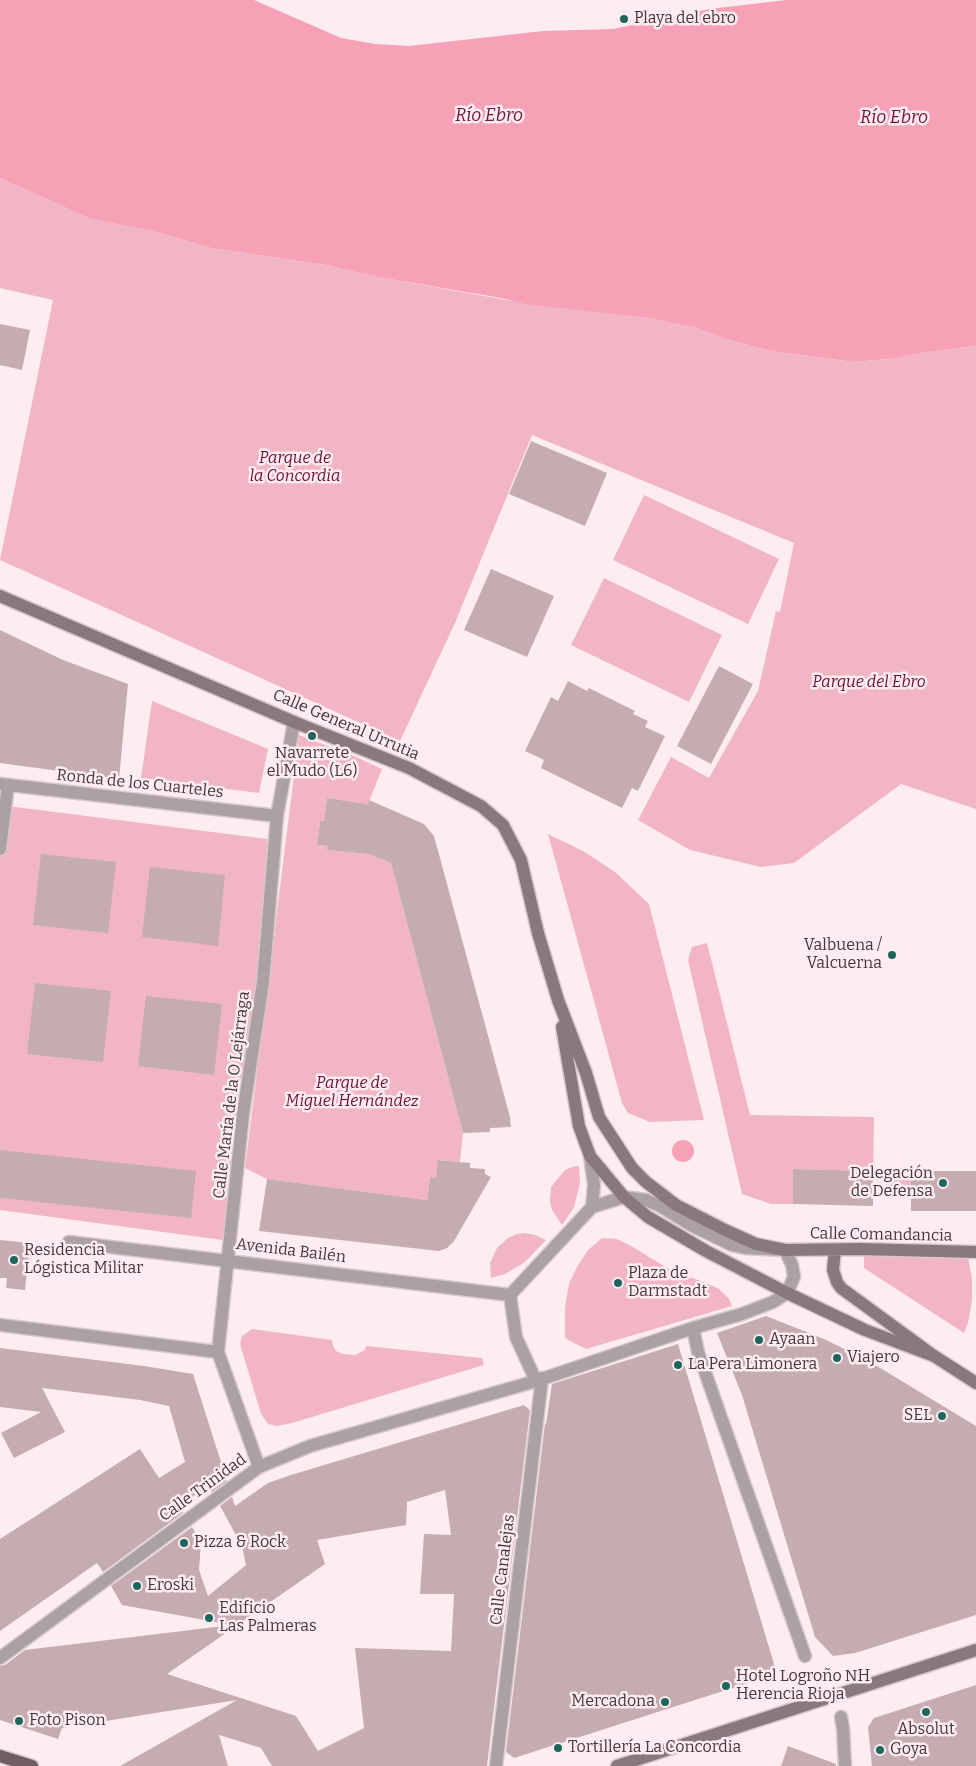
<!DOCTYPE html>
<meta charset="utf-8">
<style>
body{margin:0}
canvas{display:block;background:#fdedf0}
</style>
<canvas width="976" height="1766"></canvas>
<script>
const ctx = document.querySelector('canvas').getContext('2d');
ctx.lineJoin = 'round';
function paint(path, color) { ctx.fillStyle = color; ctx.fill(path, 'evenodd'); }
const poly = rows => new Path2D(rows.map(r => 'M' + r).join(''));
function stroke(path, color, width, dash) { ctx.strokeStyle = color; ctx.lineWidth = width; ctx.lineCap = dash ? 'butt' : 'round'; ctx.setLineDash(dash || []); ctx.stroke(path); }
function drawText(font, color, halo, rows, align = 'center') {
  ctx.font = font + ' Bitter,serif'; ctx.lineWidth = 5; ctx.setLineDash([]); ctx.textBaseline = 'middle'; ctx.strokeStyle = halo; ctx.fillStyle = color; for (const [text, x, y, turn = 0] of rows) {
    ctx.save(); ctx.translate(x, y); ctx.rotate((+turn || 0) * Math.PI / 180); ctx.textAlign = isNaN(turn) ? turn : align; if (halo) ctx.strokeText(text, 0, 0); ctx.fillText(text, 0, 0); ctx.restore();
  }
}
paint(poly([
 [0,178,91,219,153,231,211,248,326,265,378,277,507,300,649,318,697,328,729,340,771,351,854,362,897,358,920,353,976,346,976,809,901,784,794,863,761,867,690,850,638,820,671,757,709,778,758,691,776,611,780,612,794,543,532,435,455,623,400,741,0,560,53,300,0,288],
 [644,495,779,559,748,624,613,560],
 [604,578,722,635,689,702,571,645],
 [152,701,268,749,259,793,141,778],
 [299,735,354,756,382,769,368,804,327,798,324,821,320,821,317,845,328,846,328,850,368,854,391,863,463,1133,460,1162,439,1160,436,1178,430,1177,427,1200,267,1179,245,1168],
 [0,805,275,840,230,1241,0,1210],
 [548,834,583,851,615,872,649,904,704,1120,650,1122,628,1113,622,1103],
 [707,943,750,1115,874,1117,873,1171,793,1169,793,1204,771,1204,742,1194,688,960,692,947],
 [579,1166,580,1183,574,1207,562,1225,552,1210,550,1201,551,1187,565,1170,572,1167],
 [885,1170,911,1171,911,1194,885,1193],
 [525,1233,535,1235,546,1240,525,1262,505,1274,491,1278,490,1263,497,1248,508,1238,517,1234],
 [602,1238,617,1239,633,1247,672,1271,704,1282,719,1289,729,1299,732,1306,586,1349,576,1344,565,1338,565,1308,569,1284,577,1267,588,1250],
 [864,1256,968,1257,972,1279,972,1300,968,1323,964,1333,864,1268],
 [252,1329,332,1340,333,1346,336,1351,343,1354,355,1355,365,1350,366,1346,482,1358,484,1365,292,1423,277,1426,268,1424,261,1414,240,1344,242,1336]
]), '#f1b5c3');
paint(poly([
 [0,0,254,0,341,38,375,44,409,46,543,31,613,29,709,9,787,0,976,0,976,346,920,353,897,358,854,362,771,351,729,340,697,328,649,318,526,304,501,298,378,277,326,265,211,248,153,231,91,219,0,178],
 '672 1151a11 11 0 1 1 22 0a11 11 0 1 1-22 0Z'
]), '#f6a1b5');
paint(poly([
 [0,324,30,330,22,370,0,365],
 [531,441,607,473,585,526,509,494],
 [491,569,554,596,527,657,464,630],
 [0,630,63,660,128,684,119,779,0,763],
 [719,666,753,684,711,764,677,746],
 [568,681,587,691,589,688,635,711,633,714,648,721,645,727,665,736,638,791,632,788,622,808,541,768,544,760,525,751,551,697,558,701],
 [327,798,368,804,369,800,424,824,434,836,510,1117,511,1127,490,1128,490,1132,463,1133,391,863,368,854,327,850,328,846,317,845,320,821,324,821],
 [41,854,116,862,108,933,33,925],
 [150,867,225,875,218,946,142,937],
 [35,983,111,991,103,1062,27,1054],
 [146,996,222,1004,214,1075,138,1066],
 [0,1150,196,1171,191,1218,0,1198],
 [438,1160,470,1163,470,1168,485,1169,485,1174,491,1177,454,1241,447,1248,439,1251,259,1231,267,1179,427,1200,430,1177,436,1178],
 [793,1169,873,1171,873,1206,793,1204],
 [911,1171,976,1171,976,1211,911,1211],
 [0,1240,30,1243,25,1290,6,1288,7,1278,0,1278],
 [766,1316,824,1339,867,1360,976,1426,976,1615,855,1653,833,1656,815,1637,742,1395,717,1333],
 [678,1344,774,1664,774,1671,767,1677,514,1758,506,1752,545,1423,546,1424,552,1384],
 [0,1348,144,1366,193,1374,227,1481,212,1492,208,1486,179,1506,183,1513,103,1572,97,1563,0,1631,0,1539,140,1449,159,1478,185,1462,169,1406,140,1400,42,1388,65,1432,14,1458,1,1433,41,1412,0,1407],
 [524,1405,530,1410,487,1766,272,1766,261,1748,219,1735,228,1766,120,1766,237,1700,62,1728,58,1739,0,1720,0,1666,5,1665,25,1650,232,1625,122,1605,111,1586,192,1527,201,1542,199,1570,208,1596,246,1565,242,1546,220,1506,232,1497,235,1506,268,1483,291,1475],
 [445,1490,451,1535,424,1534,420,1594,454,1594,451,1651,355,1648,364,1728,318,1751,296,1716,167,1674,325,1564,317,1540,406,1525,407,1502],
 [976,1685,976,1766,872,1766,868,1727,874,1718],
 [788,1746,836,1764,836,1766,781,1766]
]), '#c5acb1');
const street = poly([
 [0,784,277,816],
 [0,849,8,785],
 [590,1156,594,1185,592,1207],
 [69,1242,510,1295],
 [510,1295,516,1337,536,1381],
 [0,1325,218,1352],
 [693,1328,698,1352,805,1656],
 [259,1467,218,1352,243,1114,263,982,277,816,294,722],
 [0,1658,259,1467,310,1446,536,1381,693,1328,742,1314,773,1302,787,1293,794,1277,792,1265,785,1250,745,1248,732,1245,691,1225,660,1206,646,1200,624,1197,592,1207,510,1295],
 [841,1717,843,1728,845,1766],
 [496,1766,542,1378]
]);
const secondary = poly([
 [0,596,294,722,409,768,481,806,503,825,521,860,538,933,558,1000,586,1073,599,1117,632,1168,646,1182,676,1205,725,1230,756,1244,785,1250,859,1249,976,1252],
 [562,1027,579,1126,590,1156,624,1197,648,1217,706,1251,787,1293,865,1330,934,1356],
 [835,1250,833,1270,837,1282,841,1288,934,1356,976,1383],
 [617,1766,976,1650]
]);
const primary = poly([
 [0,1756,32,1766]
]);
stroke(street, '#d8c9cc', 15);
stroke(secondary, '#d8c9cc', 15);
stroke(primary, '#d8c9cc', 15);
stroke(street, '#aba0a2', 12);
stroke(secondary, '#89797c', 12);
stroke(primary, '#705d61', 12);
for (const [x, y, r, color] of [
 [624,19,5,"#1d665e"],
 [312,736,5,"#1d665e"],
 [892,955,5,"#1d665e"],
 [943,1183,5,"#1d665e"],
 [14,1260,5,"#1d665e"],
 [618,1283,5,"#1d665e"],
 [759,1340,5,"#1d665e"],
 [837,1358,5,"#1d665e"],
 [678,1365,5,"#1d665e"],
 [942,1416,5,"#1d665e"],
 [184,1543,5,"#1d665e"],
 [137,1586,5,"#1d665e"],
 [209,1618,5,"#1d665e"],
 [726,1686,5,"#1d665e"],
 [665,1702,5,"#1d665e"],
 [926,1712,5,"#1d665e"],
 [19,1721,5,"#1d665e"],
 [558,1748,5,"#1d665e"],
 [880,1750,5,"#1d665e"]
]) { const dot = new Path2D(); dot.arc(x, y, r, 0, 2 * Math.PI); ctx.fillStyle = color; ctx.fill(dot); stroke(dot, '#fdedf0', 2); }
drawText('16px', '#43383b', '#fdedf0', [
 ["Playa del ebro",634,19],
 ["Navarrete",312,754,"center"],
 ["el Mudo (L6)",312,772,"center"],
 ["Valbuena /",882,946,"right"],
 ["Valcuerna",882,964,"right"],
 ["Delegación",933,1174,"right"],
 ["de Defensa",933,1192,"right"],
 ["Residencia",24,1251],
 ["Lógistica Militar",24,1269],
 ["Plaza de",628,1274],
 ["Darmstadt",628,1292],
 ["Ayaan",769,1340],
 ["Viajero",847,1358],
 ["La Pera Limonera",688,1365],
 ["SEL",932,1416,"right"],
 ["Pizza & Rock",194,1543],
 ["Eroski",147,1586],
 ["Edificio",219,1609],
 ["Las Palmeras",219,1627],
 ["Hotel Logroño NH",736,1677],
 ["Herencia Rioja",736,1695],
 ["Mercadona",655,1702,"right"],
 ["Foto Pison",29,1721],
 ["Absolut",926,1730,"center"],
 ["Tortillería La Concordia",568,1748],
 ["Goya",890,1750]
], 'left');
drawText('italic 16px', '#710c35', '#fdedf0', [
 ["Parque de",295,459],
 ["la Concordia",295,477],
 ["Parque del Ebro",869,683],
 ["Parque de",352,1084],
 ["Miguel Hernández",352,1102]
]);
drawText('16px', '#43383b', '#fdedf0', [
 ["Calle General Urrutia",346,725,23],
 ["Ronda de los Cuarteles",140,784,6],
 ["Calle María de la O Lejárraga",232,1095,-83],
 ["Calle Comandancia",881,1235,1],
 ["Avenida Bailén",291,1251,7],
 ["Calle Trinidad",203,1488,-36],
 ["Calle Canalejas",503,1570,-83]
]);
drawText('italic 18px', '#761339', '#fdedf0', [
 ["Río Ebro",489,116],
 ["Río Ebro",894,118]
]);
</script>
